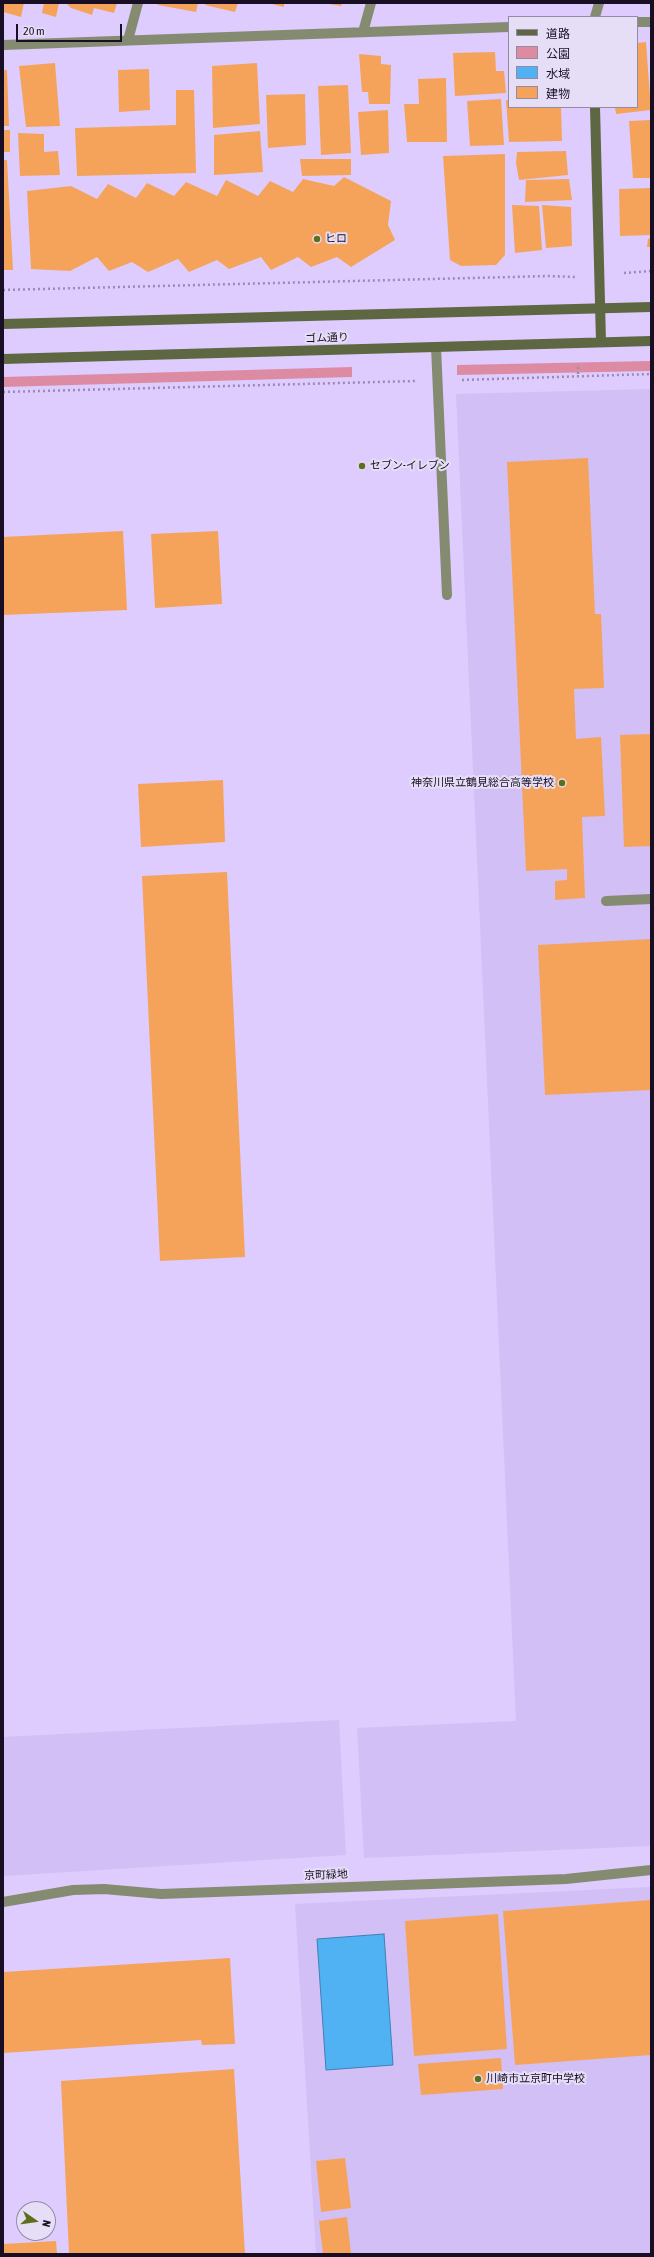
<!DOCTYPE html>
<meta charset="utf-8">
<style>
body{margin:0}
#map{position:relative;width:654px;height:2257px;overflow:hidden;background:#ddccfd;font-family:"Asap Condensed","Noto Sans JP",sans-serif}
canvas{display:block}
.frame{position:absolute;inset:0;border:4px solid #180f24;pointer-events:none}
.legend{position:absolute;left:508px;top:16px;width:130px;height:92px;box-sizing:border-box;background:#e6def7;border:1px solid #948ba3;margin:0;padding:5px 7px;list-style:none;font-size:12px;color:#180f24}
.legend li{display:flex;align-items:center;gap:8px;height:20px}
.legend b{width:20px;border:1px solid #948ba3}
.north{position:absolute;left:16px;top:2201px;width:40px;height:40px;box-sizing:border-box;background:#e6def7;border:1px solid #948ba3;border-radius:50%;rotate:103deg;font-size:11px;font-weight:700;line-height:16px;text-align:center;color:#180f24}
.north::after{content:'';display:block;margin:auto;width:14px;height:18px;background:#5e6f1c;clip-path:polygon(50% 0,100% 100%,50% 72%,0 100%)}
.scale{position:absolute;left:16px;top:24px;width:106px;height:18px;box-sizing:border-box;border:2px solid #180f24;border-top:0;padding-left:5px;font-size:12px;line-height:14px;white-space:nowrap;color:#180f24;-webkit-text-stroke:3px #e6def7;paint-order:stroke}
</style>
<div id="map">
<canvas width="654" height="2257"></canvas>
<div class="frame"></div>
<ul class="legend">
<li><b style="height:5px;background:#5d6741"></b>道路</li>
<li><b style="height:11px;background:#dd8ba3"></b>公園</li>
<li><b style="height:11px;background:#50b2f2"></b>水域</li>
<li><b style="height:11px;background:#f5a35b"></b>建物</li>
</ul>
<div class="north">N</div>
<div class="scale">20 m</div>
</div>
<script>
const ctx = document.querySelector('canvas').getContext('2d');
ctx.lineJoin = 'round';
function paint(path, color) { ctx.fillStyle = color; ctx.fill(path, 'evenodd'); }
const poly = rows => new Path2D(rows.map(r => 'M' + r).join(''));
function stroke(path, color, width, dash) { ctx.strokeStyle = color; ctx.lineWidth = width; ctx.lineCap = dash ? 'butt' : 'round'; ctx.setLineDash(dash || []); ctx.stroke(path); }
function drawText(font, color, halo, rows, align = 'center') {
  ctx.font = font + ' "Asap Condensed","Noto Sans JP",sans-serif'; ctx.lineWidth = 4; ctx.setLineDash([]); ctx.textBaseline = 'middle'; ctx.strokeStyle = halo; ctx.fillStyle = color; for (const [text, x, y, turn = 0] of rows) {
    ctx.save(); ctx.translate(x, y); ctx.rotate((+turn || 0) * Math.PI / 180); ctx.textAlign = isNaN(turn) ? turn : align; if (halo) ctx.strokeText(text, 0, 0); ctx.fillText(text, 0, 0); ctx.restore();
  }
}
paint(poly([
 [651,389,651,1846,364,1858,357,1728,516,1721,456,394],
 [339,1720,346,1855,3,1876,3,1737],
 [651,1887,651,2254,316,2254,295,1904]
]), '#d2bff5');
paint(poly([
 [650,361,650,371,457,375,457,365],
 [352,367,352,377,3,387,3,377]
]), '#dd8ba3');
const water = poly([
 [384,1934,393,2065,326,2070,317,1939,384,1934]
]);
paint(water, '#50b2f2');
stroke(water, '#3f81b4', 1);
paint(poly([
 [3,3,24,3,21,17,3,12],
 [44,3,59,3,56,17,42,13],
 [66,3,117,3,114,13,94,8,92,15,71,8],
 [156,3,198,3,196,12,158,5],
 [206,3,238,3,235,12,205,5],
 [267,3,284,3,284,7],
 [323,3,342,3,341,6],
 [646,42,651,110,616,114,615,107,637,107,637,43],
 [495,52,496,71,504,71,506,93,455,96,453,53],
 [359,54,381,56,381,64,391,65,390,104,369,104,368,92,362,92],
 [55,63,60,126,26,127,19,66],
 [257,63,260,124,213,128,212,66],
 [149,69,150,110,119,112,118,70],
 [3,70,7,70,9,126,3,126],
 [446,78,447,142,407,142,404,104,419,104,418,79],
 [348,85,351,153,321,155,318,86],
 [176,90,194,90,196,173,77,176,75,128,176,125],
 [305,94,306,145,268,148,266,95],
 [501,99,504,145,470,146,467,101],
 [506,100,509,100,509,107,561,107,562,141,509,142],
 [388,110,389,153,361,155,358,112],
 [651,120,651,178,633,178,629,121],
 [3,130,10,130,10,152,3,152],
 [260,131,263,172,214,175,214,135],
 [18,133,44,134,44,152,58,151,60,175,20,176],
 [566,151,568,175,519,180,516,163,517,152],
 [505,154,505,255,496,265,461,266,450,260,443,156],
 [300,159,351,159,351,175,302,176],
 [3,160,7,160,13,270,3,270],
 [344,177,391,201,388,225,395,240,351,267,337,257,311,267,298,257,271,270,261,257,229,269,217,260,189,272,178,259,148,272,132,262,109,271,97,257,70,271,31,269,27,191,71,186,97,199,108,184,136,198,147,183,174,196,186,182,217,196,226,180,258,196,270,181,293,192,303,179,334,186],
 [569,179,572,200,525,202,526,180],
 [651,188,651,235,620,236,619,189],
 [512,205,539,206,542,250,515,253],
 [542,205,571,207,572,246,546,248],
 [651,238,651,247,647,247,648,239],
 [588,458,595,614,601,614,604,688,574,689,576,739,601,737,605,816,582,817,585,898,555,900,555,881,567,880,567,869,526,871,507,462],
 [123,531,127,610,3,615,3,537],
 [218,531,222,604,155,608,151,534],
 [651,734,651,846,624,847,620,735],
 [223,780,225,842,141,847,138,784],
 [227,872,245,1257,160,1261,142,876],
 [651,939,651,1090,545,1095,538,945],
 [651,1900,651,2055,515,2065,503,1911],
 [498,1914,507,2049,414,2056,405,1921],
 [230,1958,235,2044,202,2045,201,2040,3,2053,3,1972],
 [501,2058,503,2089,421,2095,418,2064],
 [234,2069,245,2254,69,2254,61,2081],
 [345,2158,351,2208,321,2212,316,2161],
 [347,2217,351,2254,323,2254,319,2221],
 [56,2241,57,2254,3,2254,3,2244]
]), '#f5a35b');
stroke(poly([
 [624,273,651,271],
 [3,290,549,276,575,277],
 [578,367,578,376],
 [462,380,651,374],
 [3,392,415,381]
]), '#9a8bb3', 2.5, [2, 3]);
stroke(poly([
 [436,347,447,595],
 [606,901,651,899]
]), '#848b71', 10);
stroke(poly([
 [595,17,599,3],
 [637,22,651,22],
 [363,32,371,3],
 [128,40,138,3],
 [3,45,509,27],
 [3,1902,73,1890,104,1889,161,1894,566,1879,651,1870]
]), '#848b71', 10);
stroke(poly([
 [595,107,601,342],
 [3,324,651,307],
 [3,359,651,341]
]), '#5d6741', 10);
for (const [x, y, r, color] of [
 [317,239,4,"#5e6f1c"],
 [362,466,4,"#5e6f1c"],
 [562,783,4,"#5e6f1c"],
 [478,2079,4,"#5e6f1c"]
]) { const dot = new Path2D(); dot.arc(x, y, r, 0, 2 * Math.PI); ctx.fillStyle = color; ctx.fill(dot); stroke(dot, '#e6def7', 1.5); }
drawText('11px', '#180f24', '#e6def7', [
 ["ヒロ",325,239],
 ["セブン-イレブン",370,466],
 ["神奈川県立鶴見総合高等学校",554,783,"right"],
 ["川崎市立京町中学校",486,2079]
], 'left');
drawText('11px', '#180f24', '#e6def7', [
 ["ゴム通り",327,338,-2],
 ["京町緑地",326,1875,-2]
]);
</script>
